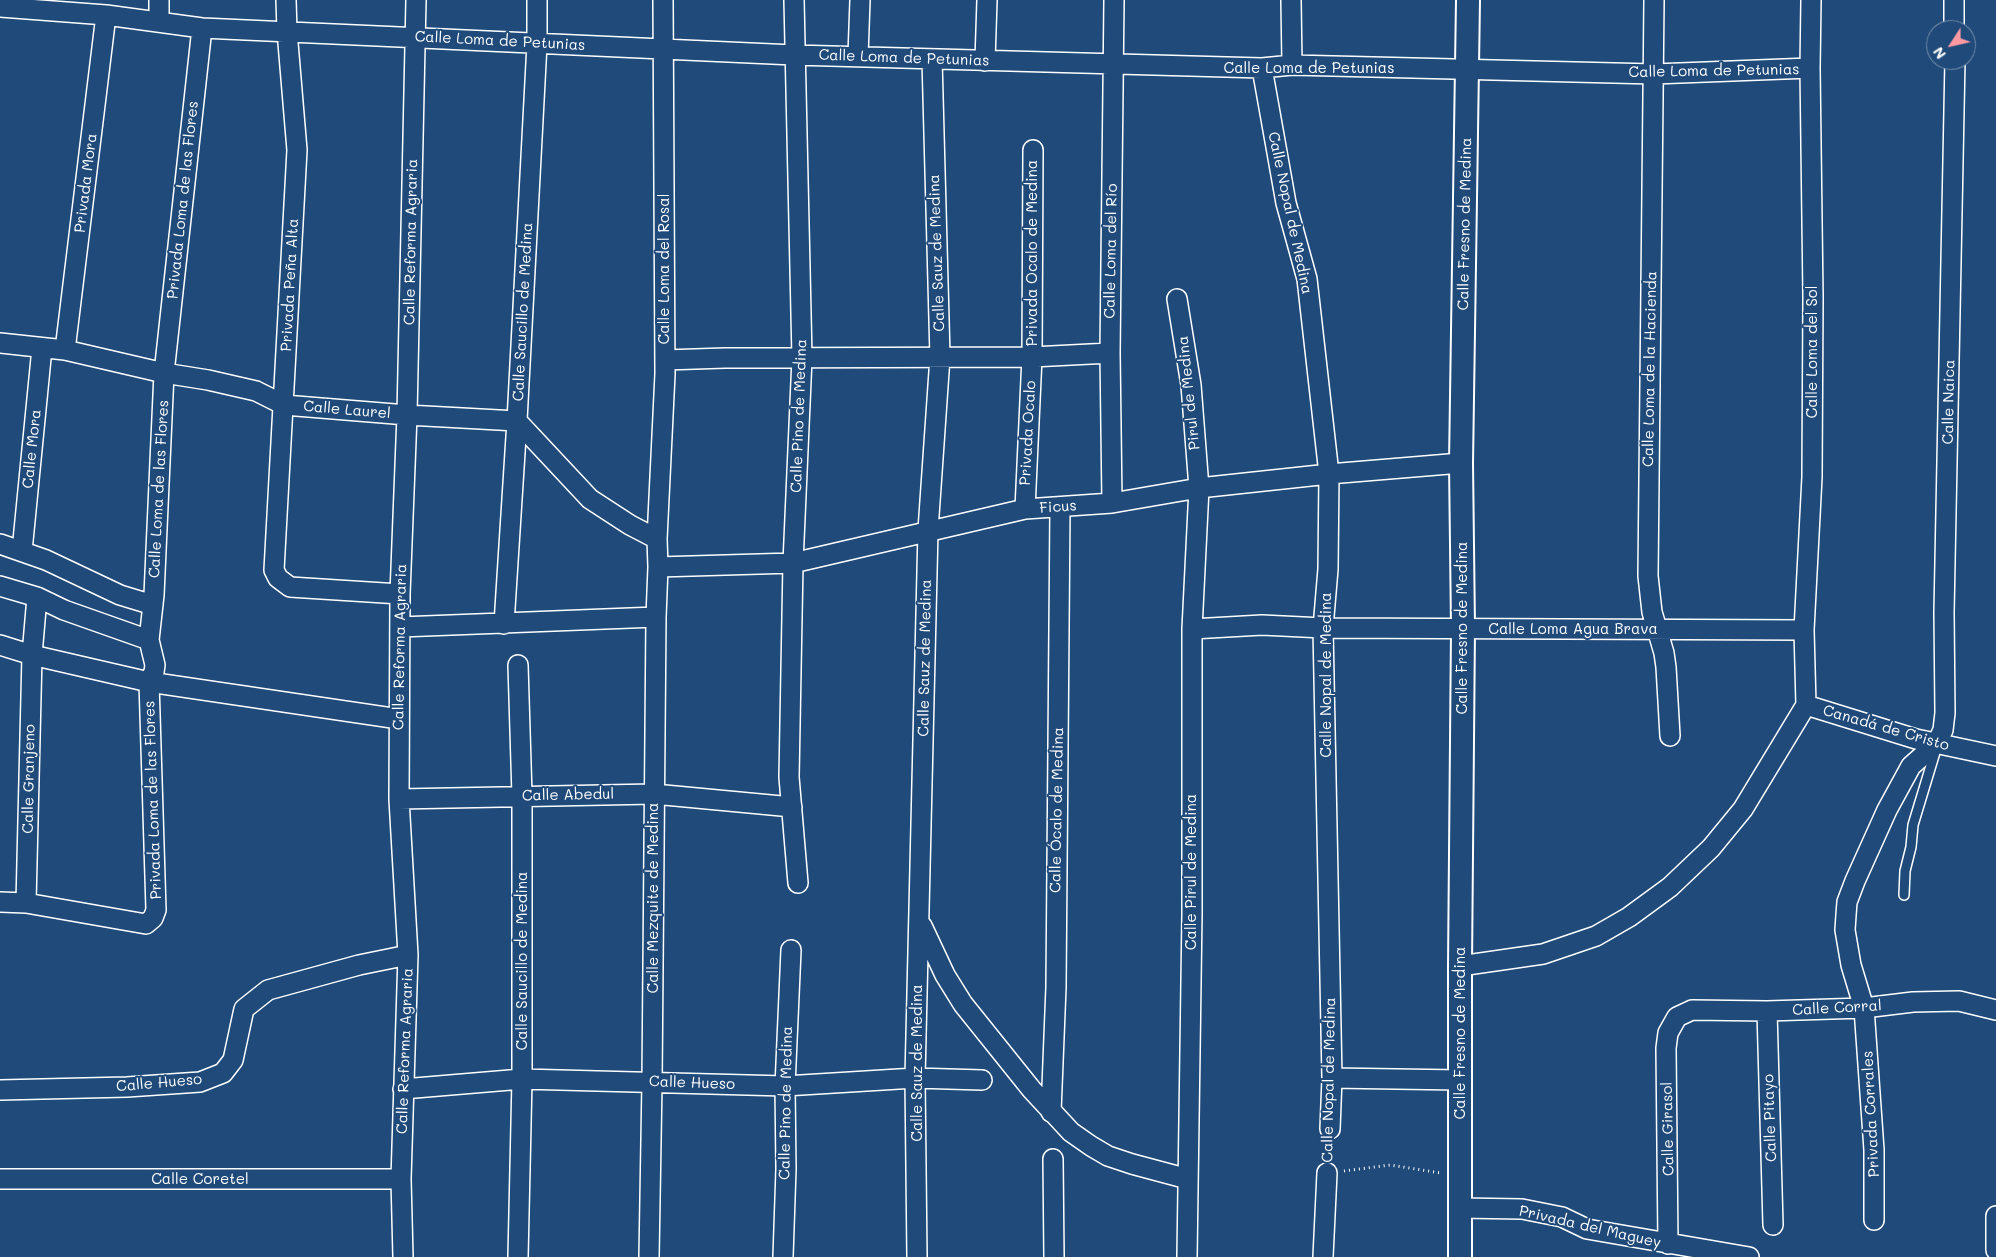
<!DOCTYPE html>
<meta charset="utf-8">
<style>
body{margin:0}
#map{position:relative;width:1996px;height:1257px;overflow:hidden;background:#1f4a7a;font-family:Mali,sans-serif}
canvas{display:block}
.north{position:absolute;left:1926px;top:20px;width:50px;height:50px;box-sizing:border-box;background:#1f4a7a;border:1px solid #7992af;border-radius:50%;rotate:235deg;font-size:14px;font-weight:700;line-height:20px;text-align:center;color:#fff}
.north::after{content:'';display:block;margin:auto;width:18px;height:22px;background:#ff9aa2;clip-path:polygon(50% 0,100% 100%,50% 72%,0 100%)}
</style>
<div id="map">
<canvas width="1996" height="1257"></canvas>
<div class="north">N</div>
</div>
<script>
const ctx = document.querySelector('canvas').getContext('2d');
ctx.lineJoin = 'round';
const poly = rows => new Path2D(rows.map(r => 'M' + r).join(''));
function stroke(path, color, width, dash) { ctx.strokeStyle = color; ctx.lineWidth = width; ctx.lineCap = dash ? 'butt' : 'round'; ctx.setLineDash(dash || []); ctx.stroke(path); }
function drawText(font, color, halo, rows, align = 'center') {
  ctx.font = font + ' Mali,sans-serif'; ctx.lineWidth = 4; ctx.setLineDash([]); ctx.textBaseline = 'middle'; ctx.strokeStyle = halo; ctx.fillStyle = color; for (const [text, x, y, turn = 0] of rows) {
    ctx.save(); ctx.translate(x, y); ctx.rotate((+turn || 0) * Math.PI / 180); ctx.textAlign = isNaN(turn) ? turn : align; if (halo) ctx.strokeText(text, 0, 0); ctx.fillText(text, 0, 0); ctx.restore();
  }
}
const service = poly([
 [1904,895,1905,871,1911,847,1913,825,1936,749]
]);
const minor = poly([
 [286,0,287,31,297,150,274,570,278,578,290,587,400,594],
 [794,0,802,358,793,563,789,777,798,883],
 [1291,0,1292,65],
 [1654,0,1648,576,1652,612,1664,653,1666,667,1670,736],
 [1954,0,1954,30],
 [0,7,106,15,202,28,794,55,1262,68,1292,65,1654,74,1810,68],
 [159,21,159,0],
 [858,56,860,0],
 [985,61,987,0],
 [1262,68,1286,203,1307,279,1329,474,1328,569,1323,628,1332,1078,1330,1129],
 [1177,299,1191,385,1199,488,1192,629,1192,913,1187,1257],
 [0,343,65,350,164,373,208,380,256,391,284,405,407,415,517,421,590,499,630,525,657,539],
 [65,350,106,15],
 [665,360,725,358,1032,357,1110,353],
 [1112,503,1110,353,1114,0],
 [1025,509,1032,357,1033,150],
 [0,544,46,560,120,595,153,605],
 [22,551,42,348],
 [658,567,793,563,1025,509,1112,503,1199,488,1329,474,1461,463],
 [0,586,37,597,64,610,149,640,155,665,154,672,149,682,156,910,153,918,146,924,26,903,0,902],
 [504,624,517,421,537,44,537,0],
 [400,627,656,617],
 [1192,629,1262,625,1323,628,1804,630],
 [149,640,154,595,164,373,202,28],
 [0,645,32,655,149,682,399,719],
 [1806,705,1804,630,1812,477,1813,297,1810,68,1811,0],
 [1806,705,1916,739,1996,756],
 [399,799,654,794,792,807],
 [26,903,32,655,37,597],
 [922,926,945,975,963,1004,1032,1090,1071,1132,1091,1146,1108,1156,1132,1164,1188,1179],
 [1460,966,1543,954,1596,936,1629,917,1670,887,1711,848,1743,809,1806,705],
 [1767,1011,1773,1225],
 [1332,1078,1460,1080],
 [403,1089,522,1079,785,1086,915,1078,982,1080],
 [0,1090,127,1087,200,1082,223,1073,233,1060,244,1009,268,990,359,965,408,955],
 [1051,1112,1056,987,1060,508],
 [1053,1159,1054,1257],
 [0,1179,401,1179],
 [1460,1208,1522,1209,1562,1217,1587,1229,1749,1257],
 [1996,1216,1996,1250],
 [1874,1220,1874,1150,1864,1008,1851,965,1845,930,1846,915,1847,902,1855,881,1887,810,1911,766,1937,743,1943,730,1945,713,1944,612,1955,60],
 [1668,1244,1666,1048,1668,1033,1677,1017,1692,1010,1767,1011,1864,1008,1913,1002,1959,1001,1996,1010],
 [403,1257,401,1179,408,955,399,799,400,594,407,415,416,0],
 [518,1257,522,1079,522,796,518,665],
 [649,1257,652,1082,656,617,658,567,657,539,665,374,663,0],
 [783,1257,786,1169,785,1086,791,950],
 [917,1257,915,1078,928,530,940,357,932,59],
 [1323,1257,1327,1173]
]);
const tertiary = poly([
 [1460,1257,1460,966,1463,628,1461,463,1468,0]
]);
stroke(service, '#fff', 12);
stroke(minor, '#fff', 22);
stroke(tertiary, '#fff', 26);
stroke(poly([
 [1344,1171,1390,1165,1441,1173]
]), '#fff', 3, [1, 4]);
stroke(service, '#1f4a7a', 9);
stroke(minor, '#1f4a7a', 19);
stroke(tertiary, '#1f4a7a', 22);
drawText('15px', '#fff', '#1f4a7a', [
 ["Calle Loma de Petunias",500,41,3],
 ["Calle Loma de Petunias",904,58,2],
 ["Calle Loma de Petunias",1309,68],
 ["Calle Loma de Petunias",1714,71,-1],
 ["Privada Mora",86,183,-83],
 ["Privada Loma de las Flores",183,200,-84],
 ["Calle Nopal de Medina",1290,213,78],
 ["Calle Fresno de Medina",1465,224,-89],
 ["Calle Reforma Agraria",411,242,-89],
 ["Calle Loma del Río",1111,251,-89],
 ["Calle Sauz de Medina",937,253,-92],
 ["Privada Ocalo de Medina",1032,253,-90],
 ["Calle Loma del Rosal",664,269,-90],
 ["Privada Peña Alta",290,285,-87],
 ["Calle Saucillo de Medina",523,312,-87],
 ["Calle Loma del Sol",1812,352,-90],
 ["Calle Loma de la Hacienda",1650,369,-89],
 ["Pirul de Medina",1189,393,-96],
 ["Calle Naica",1949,402,-89],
 ["Calle Laurel",347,410,5],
 ["Calle Pino de Medina",799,416,-88],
 ["Privada Ocalo",1028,433,-87],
 ["Calle Mora",32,449,-84],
 ["Calle Loma de las Flores",159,489,-87],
 ["Ficus",1058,507,-4],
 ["Calle Fresno de Medina",1462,628,-90],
 ["Calle Loma Agua Brava",1573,629],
 ["Calle Reforma Agraria",400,647,-89],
 ["Calle Sauz de Medina",925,658,-89],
 ["Calle Nopal de Medina",1326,675,-90],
 ["Canadá de Cristo",1886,728,16],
 ["Calle Granjeno",29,779,-89],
 ["Calle Abedul",568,795,-1],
 ["Privada Loma de las Flores",153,800,-92],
 ["Calle Ócalo de Medina",1057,810,-89],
 ["Calle Pirul de Medina",1191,872,-90],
 ["Calle Mezquite de Medina",653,898,-90],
 ["Calle Saucillo de Medina",522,961,-90],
 ["Calle Corral",1837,1008,-3],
 ["Calle Fresno de Medina",1460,1033,-90],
 ["Calle Reforma Agraria",405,1051,-88],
 ["Calle Sauz de Medina",917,1063,-90],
 ["Calle Nopal de Medina",1329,1080,-89],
 ["Calle Hueso",159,1083,-5],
 ["Calle Hueso",692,1083,2],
 ["Calle Pino de Medina",786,1103,-89],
 ["Privada Corrales",1871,1114,-93],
 ["Calle Pitayo",1770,1118,-92],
 ["Calle Girasol",1668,1129,-91],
 ["Calle Coretel",200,1179],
 ["Privada del Maguey",1590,1227,13]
]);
</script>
